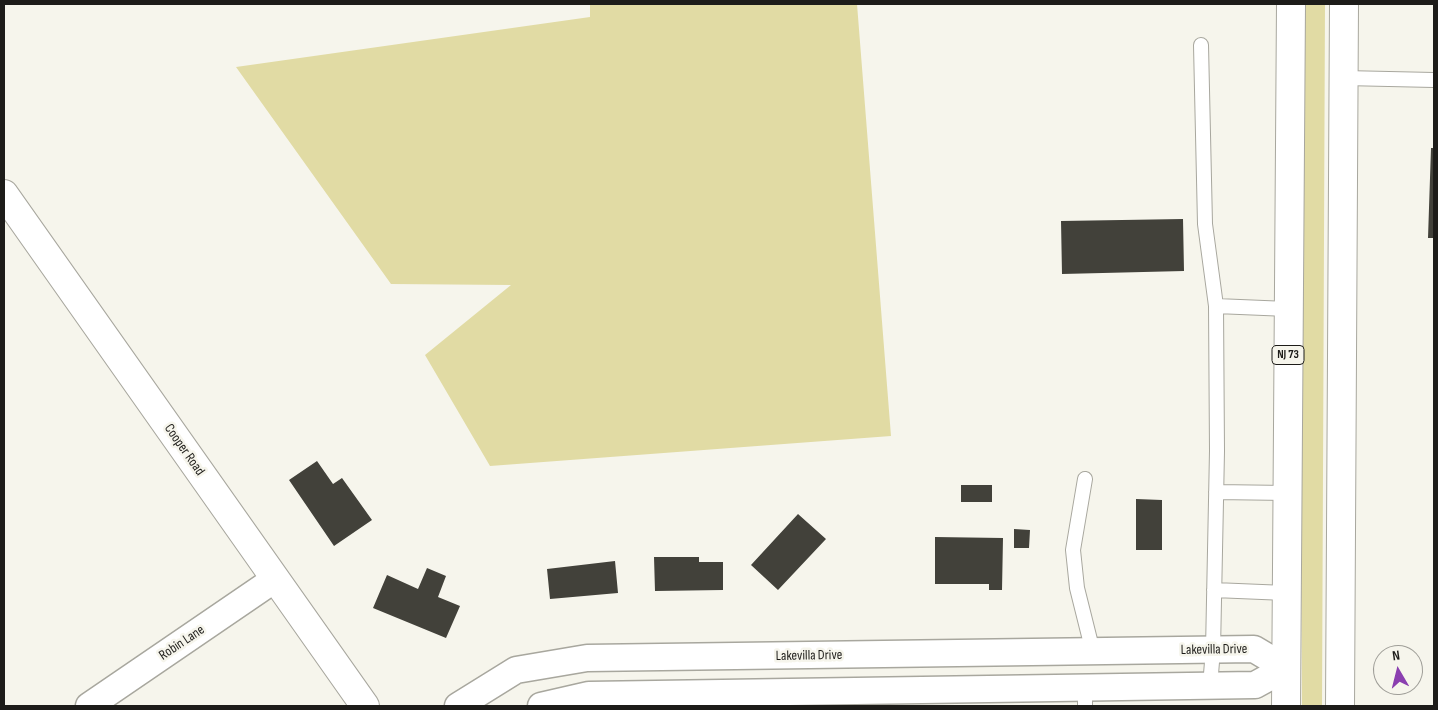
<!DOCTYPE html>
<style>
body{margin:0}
#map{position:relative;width:1438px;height:710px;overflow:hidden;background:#f6f5ec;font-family:"Sofia Sans Condensed",sans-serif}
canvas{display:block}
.frame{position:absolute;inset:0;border:5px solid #1d1c19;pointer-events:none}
.north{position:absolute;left:1373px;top:645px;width:50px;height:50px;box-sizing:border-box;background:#f6f5ec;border:1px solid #9f9e98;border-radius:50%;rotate:352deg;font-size:14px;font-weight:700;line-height:20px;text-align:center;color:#1d1c19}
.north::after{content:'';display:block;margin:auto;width:18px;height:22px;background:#8b3fb0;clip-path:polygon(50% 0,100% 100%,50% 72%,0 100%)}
</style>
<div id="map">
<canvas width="1438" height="710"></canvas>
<div class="frame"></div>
<div class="north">N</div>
</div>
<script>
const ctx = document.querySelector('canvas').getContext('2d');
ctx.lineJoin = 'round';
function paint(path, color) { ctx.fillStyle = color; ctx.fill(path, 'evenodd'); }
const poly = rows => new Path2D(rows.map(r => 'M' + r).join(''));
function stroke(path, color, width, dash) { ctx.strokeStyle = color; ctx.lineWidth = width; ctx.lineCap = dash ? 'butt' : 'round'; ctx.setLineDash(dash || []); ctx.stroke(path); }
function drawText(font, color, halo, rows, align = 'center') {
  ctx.font = font + ' "Sofia Sans Condensed",sans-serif'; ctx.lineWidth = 5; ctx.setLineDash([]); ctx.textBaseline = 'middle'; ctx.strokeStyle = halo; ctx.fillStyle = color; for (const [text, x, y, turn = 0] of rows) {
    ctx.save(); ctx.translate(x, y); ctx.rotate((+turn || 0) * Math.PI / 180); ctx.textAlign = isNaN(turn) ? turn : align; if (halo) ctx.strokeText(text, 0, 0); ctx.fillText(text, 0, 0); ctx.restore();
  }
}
paint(poly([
 [590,4,857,4,891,436,490,466,425,355,511,285,391,284,236,67,590,17],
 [1301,4,1325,4,1322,706,1302,706,1300,271]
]), '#e1dba4');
paint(poly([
 [1431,148,1434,148,1434,238,1428,238],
 [1183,219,1184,271,1062,274,1061,221],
 [317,461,333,484,342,478,372,520,334,546,289,480],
 [961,485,992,485,992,502,961,502],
 [1136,499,1162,500,1162,550,1136,550],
 [798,514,826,539,778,590,751,565],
 [1014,529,1030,530,1029,548,1014,548],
 [935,537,1003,538,1002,590,989,590,989,584,935,584],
 [654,557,699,557,699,562,723,562,723,590,655,591],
 [615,561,618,593,550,599,547,569],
 [427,568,446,576,438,597,460,606,446,638,373,608,387,575,418,589]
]), '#42413a');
const service = poly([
 [1201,45,1205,224,1216,306,1217,451,1213,650,1210,686],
 [1344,78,1434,80],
 [1216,306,1288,309],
 [1085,479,1073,550,1077,588,1093,652],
 [1216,492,1287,493],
 [1214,590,1286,593],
 [1085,706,1085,688]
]);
const minor = poly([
 [89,706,275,579],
 [458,706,516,670,587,658,1254,649,1286,668],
 [541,706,589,695,1255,685,1286,668]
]);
const tertiary = poly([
 [4,194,365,706]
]);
const trunk = poly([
 [1286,706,1291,4],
 [1340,706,1344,4]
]);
stroke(service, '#a8a79e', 16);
stroke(minor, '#a8a79e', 29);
stroke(tertiary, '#a8a79e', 30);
stroke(trunk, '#a8a79e', 30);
stroke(service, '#fff', 14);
stroke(minor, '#fff', 26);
stroke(tertiary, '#fff', 28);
stroke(trunk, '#fff', 28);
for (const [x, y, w] of [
 [1288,355,32]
]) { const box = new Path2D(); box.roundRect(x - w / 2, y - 9.5, w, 19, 4); ctx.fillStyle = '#f6f5ec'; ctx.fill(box); stroke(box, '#1d1c19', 1); }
drawText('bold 12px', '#1d1c19', null, [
 ["NJ 73",1288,355]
]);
drawText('14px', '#1d1c19', '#f6f5ec', [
 ["Cooper Road",184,450,55],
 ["Robin Lane",182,643,-34],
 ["Lakevilla Drive",1214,650,-1],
 ["Lakevilla Drive",809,656,-1]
]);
</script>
